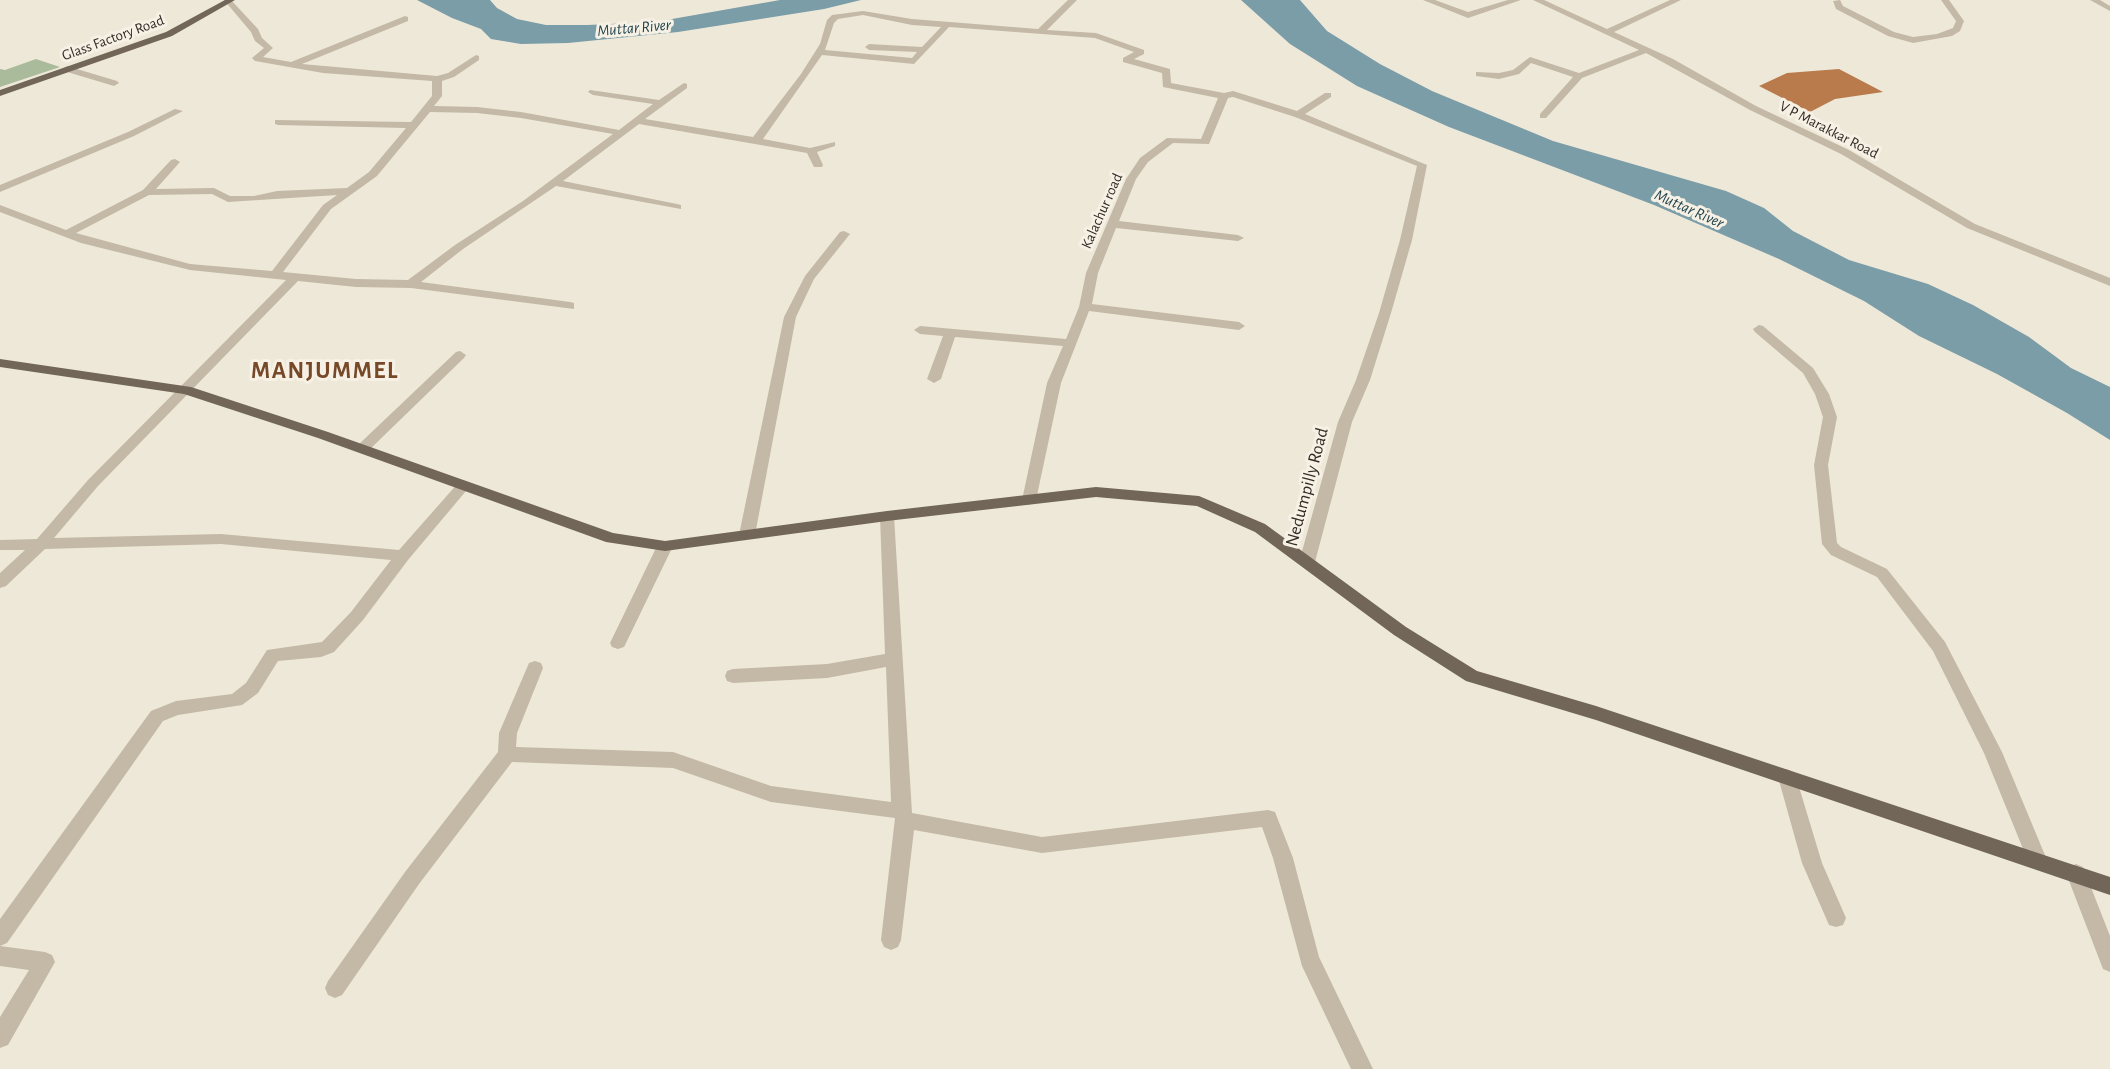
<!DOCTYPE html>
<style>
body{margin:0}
canvas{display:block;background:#eee8d9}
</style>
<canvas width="2110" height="1069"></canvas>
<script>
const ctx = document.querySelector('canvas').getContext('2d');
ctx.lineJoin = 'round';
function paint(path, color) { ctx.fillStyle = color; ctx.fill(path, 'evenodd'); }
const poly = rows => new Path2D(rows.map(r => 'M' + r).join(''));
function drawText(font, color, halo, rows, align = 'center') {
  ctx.font = font + ' "Alegreya Sans",sans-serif'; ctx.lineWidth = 6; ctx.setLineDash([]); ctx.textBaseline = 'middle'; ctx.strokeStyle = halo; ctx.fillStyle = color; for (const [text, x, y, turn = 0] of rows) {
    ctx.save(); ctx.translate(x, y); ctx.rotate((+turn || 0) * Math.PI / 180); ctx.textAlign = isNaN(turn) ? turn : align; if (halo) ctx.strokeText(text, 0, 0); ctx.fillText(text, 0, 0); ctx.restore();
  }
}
paint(poly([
 [36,59,60,67,0,87,0,69,5,70]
]), '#aabb9b');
paint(poly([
 [417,0,490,0,497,8,517,19,546,25,587,25,655,22,780,0,861,0,824,9,678,32,568,43,521,44,491,39,481,29,452,18],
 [1241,0,1300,0,1327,31,1380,64,1432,91,1553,141,1726,191,1764,208,1793,231,1849,260,1928,284,1973,305,2029,337,2071,368,2110,387,2110,440,2067,413,1997,374,1919,336,1864,301,1779,259,1654,205,1449,127,1357,86,1290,44]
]), '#7b9da8');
paint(poly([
 [1839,69,1883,92,1835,99,1810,112,1759,86,1787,73]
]), '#b97a4c');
paint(poly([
 [224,0,231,0,258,29,262,38,273,48,263,57,291,62,405,16,408,17,408,21,302,64,437,76,448,73,476,55,479,56,479,60,454,77,442,81,442,96,434,106,477,107,521,112,619,130,653,104,593,95,588,92,590,90,659,100,684,83,687,84,687,88,645,119,753,137,801,74,820,44,827,20,832,15,863,11,912,19,1038,29,1068,0,1077,0,1047,30,1096,33,1144,50,1144,54,1134,59,1170,69,1171,83,1224,93,1233,91,1297,111,1325,93,1331,93,1331,97,1305,114,1427,165,1412,240,1391,313,1370,380,1352,422,1315,562,1312,566,1307,568,1302,566,1299,562,1338,422,1356,380,1379,313,1400,240,1417,166,1295,117,1233,97,1228,98,1209,144,1173,143,1148,162,1136,179,1119,221,1238,235,1244,238,1238,241,1116,228,1098,273,1092,304,1239,322,1245,326,1239,330,1089,311,1061,383,1036,500,1029,505,1022,500,1047,383,1063,346,955,337,941,379,934,383,927,379,943,336,920,334,914,330,920,326,1066,339,1079,307,1086,273,1126,179,1140,158,1167,138,1201,139,1218,98,1163,87,1162,73,1123,62,1123,58,1134,52,1095,38,949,27,914,64,822,55,763,139,810,148,835,142,835,146,817,152,823,165,822,167,814,167,807,153,639,124,563,181,677,204,681,205,681,209,556,186,463,249,421,282,570,302,574,303,574,309,411,288,356,287,298,281,98,486,54,538,221,534,399,550,459,482,469,482,471,485,408,560,363,620,334,652,321,657,278,661,258,693,242,705,178,715,163,721,7,943,0,946,0,919,151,711,176,701,232,694,246,683,267,650,322,642,351,612,391,560,221,544,45,549,6,586,0,588,0,573,25,550,0,550,0,540,37,539,88,480,286,280,190,270,81,243,0,212,0,205,66,230,143,190,171,160,175,159,180,162,156,189,214,188,230,196,254,196,277,191,347,188,369,172,406,128,278,125,275,124,275,120,411,122,432,96,432,81,323,73,255,61,252,58,264,48,255,41,251,32,224,0],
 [863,15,912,25,941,27,922,47,869,44,865,47,869,50,917,52,912,58,825,50,834,23,838,19,863,15],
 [430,112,477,113,521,118,613,134,523,201,455,245,408,280,356,279,283,272,331,209,377,176,430,112],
 [212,194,228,202,337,195,323,205,272,271,190,264,76,233,149,195,212,194],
 [1423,0,1435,0,1468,12,1508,0,1521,0,1468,18,1423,0],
 [1533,0,1544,0,1607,29,1670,0,1681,0,1614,32,1673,59,1756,106,1849,150,1975,224,2110,278,2110,286,1967,228,1841,154,1750,110,1646,53,1582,78,1546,118,1540,118,1540,114,1573,77,1531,63,1519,74,1499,79,1476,76,1476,72,1499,73,1513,70,1530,57,1579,73,1639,50,1533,0],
 [1840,0,1843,6,1894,32,1913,37,1937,34,1953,28,1956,21,1941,0,1949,0,1964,21,1960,31,1952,36,1913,43,1888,36,1836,9,1833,1,1840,0],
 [2090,0,2100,0,2110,6,2110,11,2090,0],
 [67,66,117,81,119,83,114,86,64,71,62,69,67,66],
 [175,109,183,111,134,136,0,192,0,185,128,132,175,109],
 [844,231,850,234,814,279,796,317,755,535,752,539,742,539,739,535,784,317,805,276,840,232,844,231],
 [1759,325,1763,326,1813,368,1829,394,1837,417,1828,465,1837,543,1841,547,1887,569,1945,642,2002,752,2047,860,2044,866,2037,869,2030,866,1984,753,1933,651,1877,577,1831,555,1822,544,1814,465,1823,417,1815,394,1803,373,1755,332,1753,329,1759,325],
 [460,351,466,355,464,358,367,452,357,452,355,449,357,446,456,352,460,351],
 [887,511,894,516,912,813,1042,837,1268,810,1275,812,1293,858,1319,957,1373,1069,1351,1069,1302,966,1273,858,1262,827,1042,853,914,830,901,940,898,947,891,950,884,947,881,940,895,818,771,802,673,768,512,762,419,884,342,995,335,998,328,995,325,988,328,981,405,872,498,752,499,733,529,663,535,661,541,663,543,668,517,733,516,747,673,752,771,786,891,802,886,667,827,678,733,683,727,681,725,676,727,671,733,669,827,664,885,654,880,516,887,511],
 [665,541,670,542,673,546,626,643,624,647,618,649,612,647,610,643,657,546,660,542,665,541],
 [1787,769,1793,772,1796,777,1822,863,1846,918,1843,925,1836,927,1829,925,1802,863,1778,777,1781,772,1787,769],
 [2076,864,2083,867,2110,936,2110,972,2103,969,2066,873,2069,867,2076,864],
 [0,946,45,952,52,955,55,962,8,1045,0,1048,0,1017,29,970,0,966,0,946]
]), '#c4b9a6');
paint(poly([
 [225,0,235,0,172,36,0,96,0,90,166,32,225,0],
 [0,359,191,387,328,432,613,533,665,541,887,511,1096,487,1199,496,1265,524,1406,627,1477,671,1596,706,2110,877,2110,895,1596,720,1466,681,1394,635,1255,532,1197,506,1096,497,887,521,665,551,606,542,318,438,184,394,0,367,0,359]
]), '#726659');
drawText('15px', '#312c26', '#f6f1e4', [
 ["Glass Factory Road",113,38,-20],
 ["V P Marakkar Road",1829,130,27],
 ["Kalachur road",1102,211,-66]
]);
drawText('italic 16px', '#20434e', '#f6f1e4', [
 ["Muttar River",634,28,-5],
 ["Muttar River",1689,209,24]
]);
drawText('18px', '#312c26', '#f6f1e4', [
 ["Nedumpilly Road",1307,487,-75]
]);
ctx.letterSpacing = '1.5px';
drawText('bold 24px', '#774928', '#f6f1e4', [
 ["MANJUMMEL",325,371]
]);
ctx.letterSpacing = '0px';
</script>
